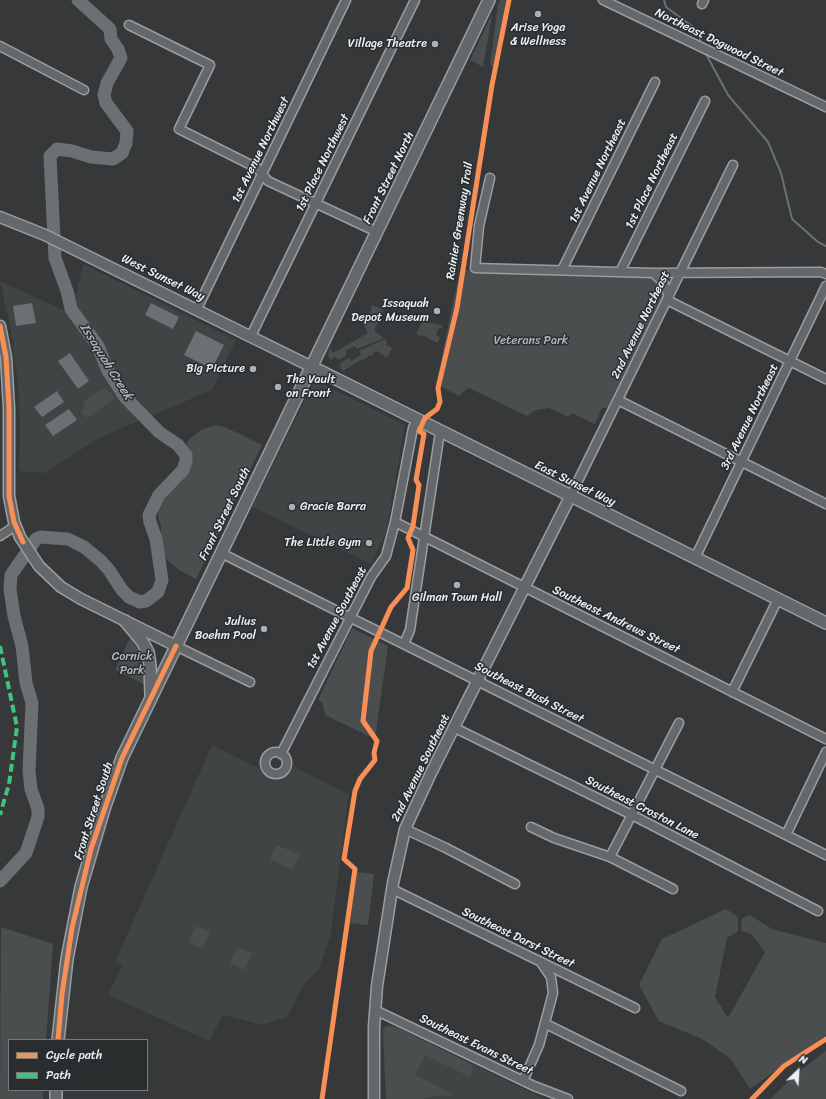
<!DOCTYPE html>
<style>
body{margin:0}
#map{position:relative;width:826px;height:1099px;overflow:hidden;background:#363839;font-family:Sriracha,sans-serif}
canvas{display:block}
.legend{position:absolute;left:8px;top:1039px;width:140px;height:52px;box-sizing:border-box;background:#2a2d2e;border:1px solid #767b7f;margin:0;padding:5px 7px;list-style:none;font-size:12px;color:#e8f1f8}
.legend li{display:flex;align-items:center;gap:8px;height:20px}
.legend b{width:20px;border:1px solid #767b7f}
.north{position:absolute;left:778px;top:1051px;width:40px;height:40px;-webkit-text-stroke:3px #2a2d2e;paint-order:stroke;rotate:25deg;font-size:11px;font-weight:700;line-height:16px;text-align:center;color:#e8f1f8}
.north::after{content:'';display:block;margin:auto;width:14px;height:18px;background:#e8f1f8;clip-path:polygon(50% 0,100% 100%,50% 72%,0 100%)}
</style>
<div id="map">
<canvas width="826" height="1099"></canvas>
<ul class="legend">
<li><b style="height:5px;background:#f78f57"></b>Cycle path</li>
<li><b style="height:5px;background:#40c37c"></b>Path</li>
</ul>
<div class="north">N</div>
</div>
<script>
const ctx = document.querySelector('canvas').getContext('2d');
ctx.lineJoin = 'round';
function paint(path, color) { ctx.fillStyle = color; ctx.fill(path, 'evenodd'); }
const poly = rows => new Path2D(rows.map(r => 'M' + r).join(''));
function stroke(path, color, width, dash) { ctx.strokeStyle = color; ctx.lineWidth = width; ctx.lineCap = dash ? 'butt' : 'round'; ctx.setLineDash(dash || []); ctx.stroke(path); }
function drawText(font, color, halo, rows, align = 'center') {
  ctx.font = font + ' Sriracha,sans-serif'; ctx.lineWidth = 3; ctx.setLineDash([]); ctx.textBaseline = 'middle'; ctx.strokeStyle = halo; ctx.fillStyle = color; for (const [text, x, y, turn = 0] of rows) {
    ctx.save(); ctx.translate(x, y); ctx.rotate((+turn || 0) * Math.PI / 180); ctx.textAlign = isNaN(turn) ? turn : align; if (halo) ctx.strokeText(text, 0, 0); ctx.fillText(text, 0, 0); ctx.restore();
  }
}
paint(poly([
 [83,264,236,340,212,390,101,437,44,473,19,471,20,426,18,385,11,330,0,281,70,313,64,299,79,292,78,288],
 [321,383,405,425,386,532,371,564,252,507,313,384],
 [212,745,262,770,265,774,272,778,280,779,286,776,293,767,349,794,330,939,318,970,303,985,287,1017,262,1025,223,1015,209,1041,108,995,122,966,115,962],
 [386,1026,396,1027,545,1099,386,1099,383,1030]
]), '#404445');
paint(poly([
 [500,0,507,0,494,66,490,65,498,4],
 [492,14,491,22,483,67,470,60],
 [460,270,608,273,652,277,655,277,664,290,664,296,609,408,602,408,595,424,572,413,569,417,549,408,536,410,527,416,471,389,468,388,459,396,436,384],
 [372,305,384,310,375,329,375,332,384,338,357,349,355,346,345,351,347,355,339,360,335,357,331,360,328,356,330,348,333,353,368,333,362,322,366,313,370,314],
 [422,322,442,325,442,328,438,329,436,336,440,337,438,343,422,335,421,337,416,334],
 [385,339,387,342,386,345,392,348,388,356,385,357,377,351,374,352,372,356,370,355,364,360,362,359,343,371,339,364,349,358,351,361,361,355,359,351],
 [104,388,112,394,115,398,114,400,109,402,93,415,88,418,84,416,81,411,85,408,83,404,85,400],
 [216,425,225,427,262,445,196,579,179,570,162,555,161,526,158,516,159,506,188,471,192,461,192,453,187,445,188,440,201,430],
 [352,628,388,646,375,739,325,715,322,702,318,700],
 [131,636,141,648,144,658,144,684,115,670],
 [277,845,300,855,292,870,270,859],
 [357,872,374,874,368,925,350,923],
 [726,909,738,917,738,931,727,938,715,997,728,1018,765,952,751,934,741,931,742,918,750,915,772,929,826,943,826,1035,750,1089,730,1058,702,1039,659,1021,639,985,662,939],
 [196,926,210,932,202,949,188,942],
 [1,927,53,944,46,1040,9,1040,9,1090,43,1090,43,1099,0,1099],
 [238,947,252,953,244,970,230,963],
 [386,1026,396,1027,471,1064,473,1069,470,1077,425,1055,415,1075,453,1094,452,1097,440,1095,422,1099,386,1099,383,1030],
 [826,1051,826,1099,770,1099,796,1074]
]), '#4a4e4f');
paint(poly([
 [32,303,36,323,16,326,13,306],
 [151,303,179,317,173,329,145,315],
 [196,331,224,345,212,369,184,355],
 [70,353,89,381,78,389,58,361],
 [57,391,64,402,42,417,34,407],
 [69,409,77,420,53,436,45,425]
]), '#6b7073');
stroke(poly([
 [664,0,666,7,696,29,702,44],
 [705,52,728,95,768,142,781,173,792,219,818,242,826,246]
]), '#6b7073', 2);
stroke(poly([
 [0,881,26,853,38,817,38,809,31,789,29,771,32,703,26,683,22,646,14,616,10,589,11,575,36,539,40,537,68,539,84,547,101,561,109,570,122,590,129,597,140,602,146,601,158,592,162,580,156,539,150,522,149,515,159,495,183,470,186,461,186,455,178,445,159,432,125,397,108,371,98,346,71,309,67,291,55,258,50,156,57,149,72,151,91,157,113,159,122,153,126,143,127,131,106,103,104,95,107,83,121,58,118,49,111,39,110,29,78,0]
]), '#6b7073', 13);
const minor = poly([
 [603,0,826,107],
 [702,4,704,0],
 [129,25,210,65,179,129,257,168,268,181,377,232],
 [0,46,84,90],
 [490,178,479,226,475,268,653,273,821,272,826,274],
 [562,270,655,82],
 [620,272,705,101],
 [653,273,663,282,669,296],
 [667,300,826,379],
 [197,309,346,0],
 [251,336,415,0],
 [618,400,826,504],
 [570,497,733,165],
 [395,522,826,739],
 [0,536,15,526],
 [221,553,826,855],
 [695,558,826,286],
 [404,644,410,630,440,432],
 [176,646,250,682],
 [732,692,778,599],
 [455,728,632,815,818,911],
 '265 763a11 11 0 1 1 22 0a11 11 0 1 1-22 0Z',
 [281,754,371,577,386,556,395,522,413,428,417,420],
 [531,827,554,838,610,857,673,889],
 [405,829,446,848,515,884],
 [786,835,826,752],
 [610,857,679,723],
 [392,889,635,1008],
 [375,1010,534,1086,568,1099],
 [546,1024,681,1091],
 [523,1081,539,1045,553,993,551,977,542,964]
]);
const tertiary = poly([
 [0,217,45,235,312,367],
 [0,326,6,357,9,408,9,496,14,522,20,537,39,566,61,587,81,599,176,646],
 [374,1099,374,1027,377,986,393,883,405,829,431,773,570,497]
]);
const secondary = poly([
 [312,367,826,623],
 [125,621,142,641,148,652,150,665,151,695],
 [58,1040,67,959,81,887,104,809,122,758,489,0],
 [56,1099,56,1090]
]);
stroke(minor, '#9b9d9f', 11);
stroke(tertiary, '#9b9d9f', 13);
stroke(secondary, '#9b9d9f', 14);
stroke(minor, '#65686b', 8);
stroke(tertiary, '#65686b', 10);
stroke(secondary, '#65686b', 11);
stroke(poly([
 [0,646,17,727,9,784,0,815]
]), '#40c37c', 4, [8, 4]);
stroke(poly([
 [0,326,6,357,9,408,9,496,14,522,23,542],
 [58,1040,62,994,72,928,91,849,122,758,176,646],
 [322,1099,355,869,344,859,355,791,360,779,375,760,374,753,377,741,363,721,371,651,391,607,407,588,413,550,408,538,413,526,419,485,416,480,424,434,419,431,425,418,437,409,440,402,438,388,457,308,492,85,509,0],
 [752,1099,784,1066,826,1039]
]), '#f78f57', 5);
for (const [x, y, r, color] of [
 [538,14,4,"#aab0b5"],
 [435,44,4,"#aab0b5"],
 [437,311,4,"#aab0b5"],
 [253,369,4,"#aab0b5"],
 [278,387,4,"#aab0b5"],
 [292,507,4,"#aab0b5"],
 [369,543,4,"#aab0b5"],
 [457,585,4,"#aab0b5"],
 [264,629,4,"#aab0b5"]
]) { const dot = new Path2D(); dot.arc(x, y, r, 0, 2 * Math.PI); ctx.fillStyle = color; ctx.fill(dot); stroke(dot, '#2a2d2e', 1.5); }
drawText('12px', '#e8f1f8', '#2a2d2e', [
 ["Arise Yoga",538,28,"center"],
 ["& Wellness",538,42,"center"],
 ["Village Theatre",427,44],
 ["Issaquah",429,304],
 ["Depot Museum",429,318],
 ["Big Picture",245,369],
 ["The Vault",286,380,"left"],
 ["on Front",286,394,"left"],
 ["Gracie Barra",300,507,"left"],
 ["The Little Gym",361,543],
 ["Gilman Town Hall",457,598,"center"],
 ["Julius",256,622],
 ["Boehm Pool",256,636]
], 'right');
drawText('12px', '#e8f1f8', '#2a2d2e', [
 ["Northeast Dogwood Street",719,43,26],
 ["1st Avenue Northwest",261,150,-64],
 ["1st Place Northwest",323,163,-64],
 ["1st Avenue Northeast",598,171,-64],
 ["Front Street North",389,178,-64],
 ["1st Place Northeast",652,181,-64],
 ["Rainier Greenway Trail",460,221,-81],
 ["West Sunset Way",163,278,26],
 ["2nd Avenue Northeast",641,325,-64],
 ["3rd Avenue Northeast",750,417,-64],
 ["East Sunset Way",575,484,26],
 ["Front Street South",225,514,-64],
 ["1st Avenue Southeast",337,618,-62],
 ["Southeast Andrews Street",616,620,26],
 ["Southeast Bush Street",529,693,27],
 ["2nd Avenue Southeast",421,768,-64],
 ["Southeast Croston Lane",642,808,27],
 ["Front Street South",94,811,-72],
 ["Southeast Darst Street",518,938,26],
 ["Southeast Evans Street",476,1045,26]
]);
drawText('12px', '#b2b9be', '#2a2d2e', [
 ["Veterans Park",531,341],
 ["Cornick",132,657],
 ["Park",132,671]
]);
drawText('italic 13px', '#acb3b8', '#2a2d2e', [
 ["Issaquah Creek",106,362,58]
]);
</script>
